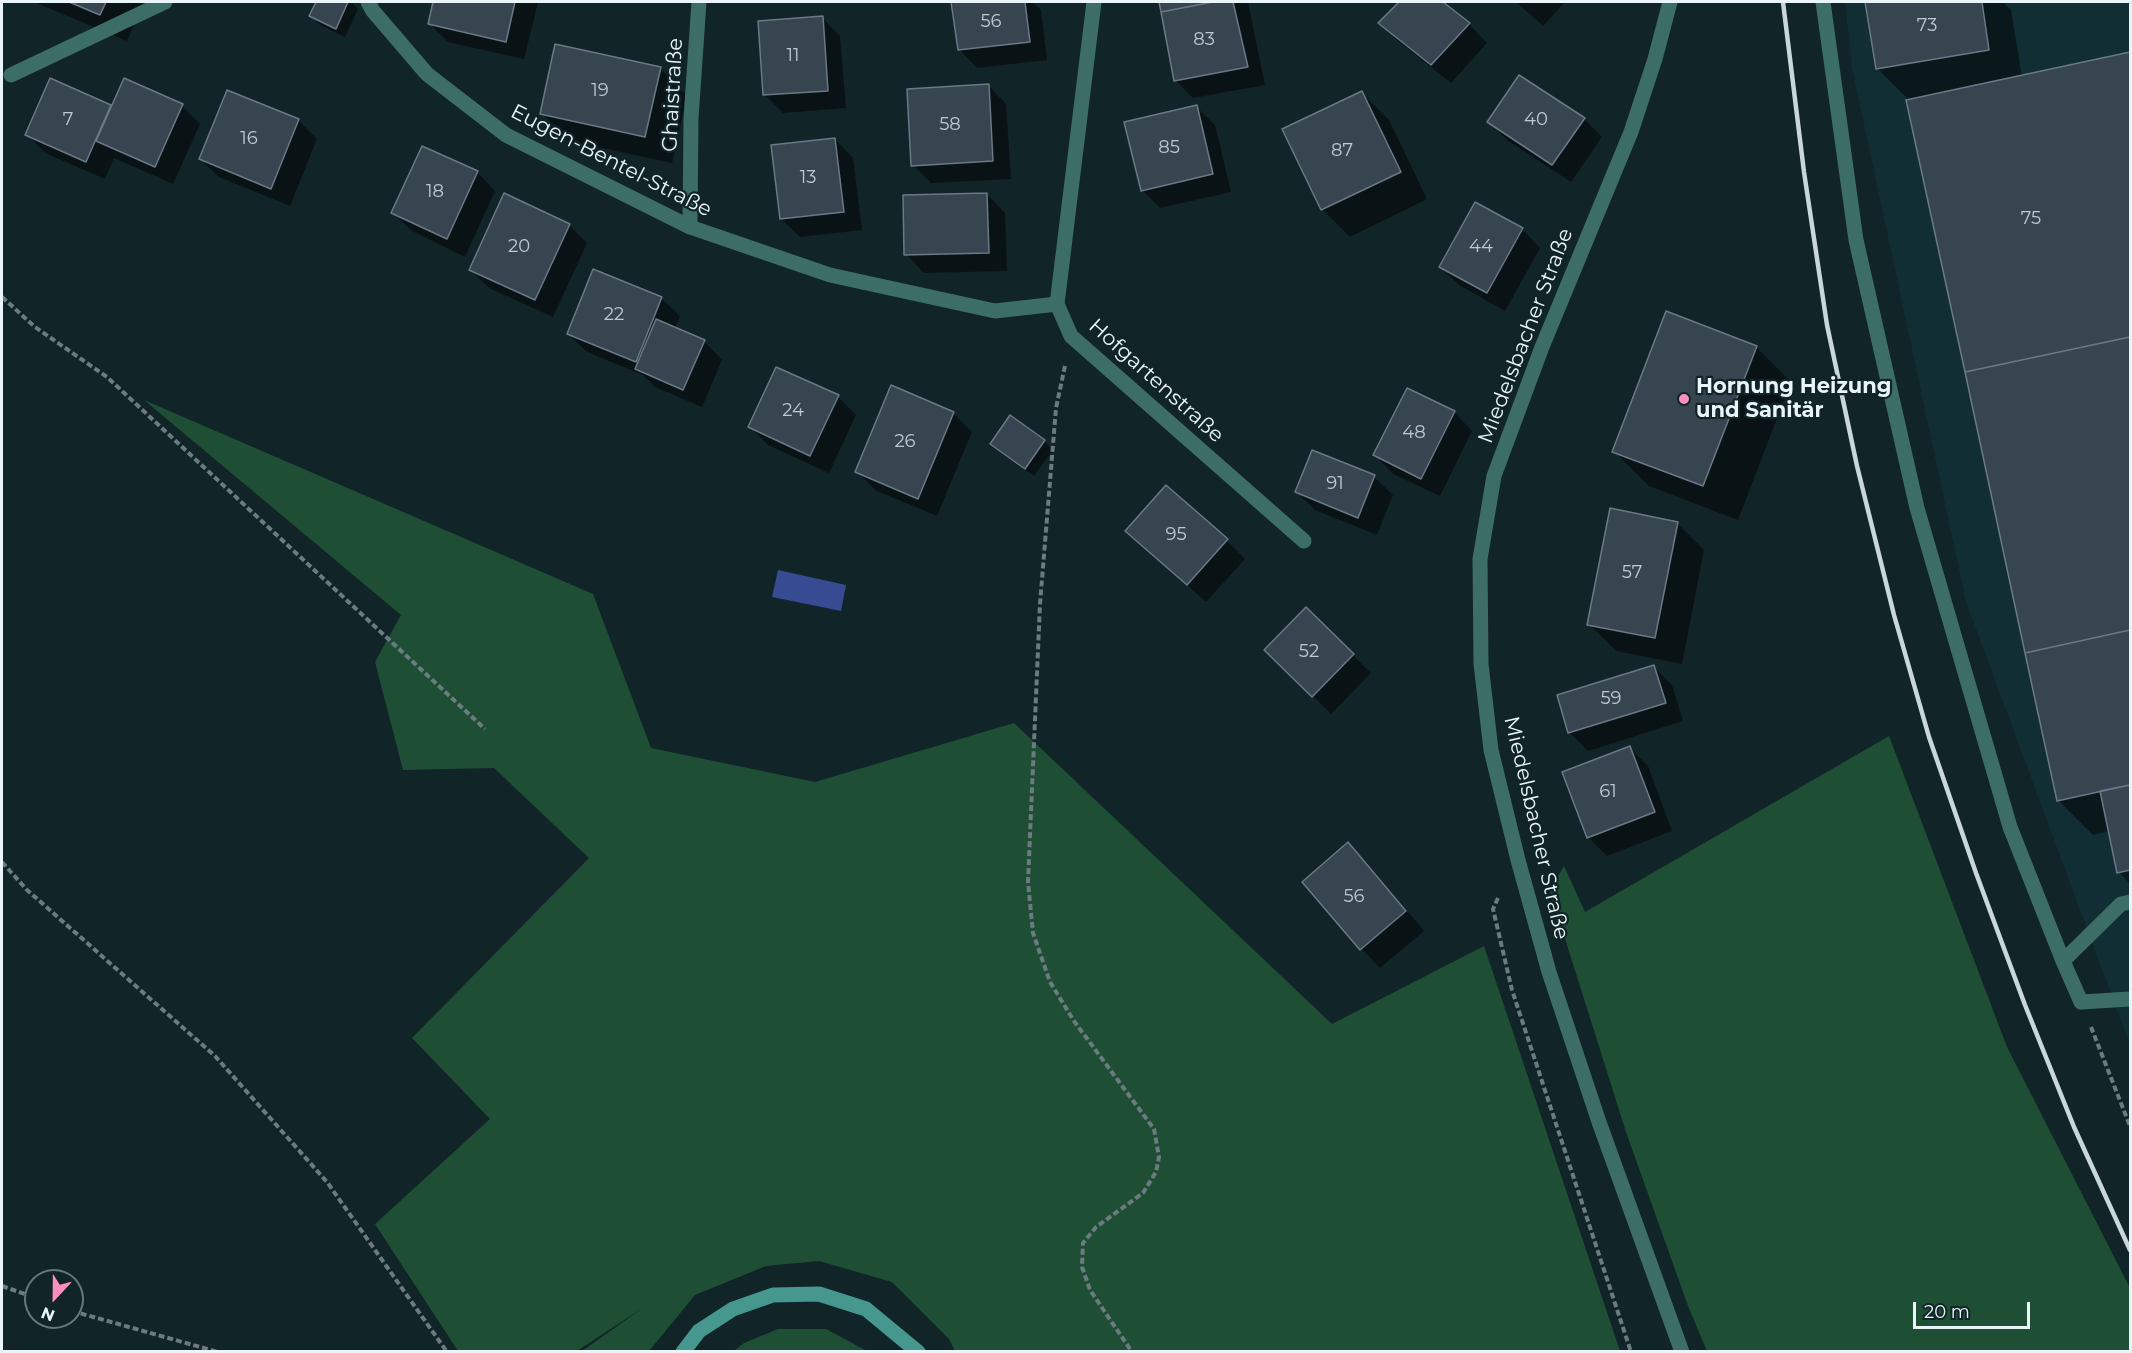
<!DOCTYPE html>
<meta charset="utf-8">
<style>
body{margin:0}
#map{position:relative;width:2132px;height:1353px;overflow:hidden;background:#112428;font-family:Montserrat,sans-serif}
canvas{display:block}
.frame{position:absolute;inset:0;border:3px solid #e9f5f8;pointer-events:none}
.north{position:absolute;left:24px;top:1269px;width:60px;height:60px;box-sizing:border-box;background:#112428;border:2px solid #67787b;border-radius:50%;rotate:202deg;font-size:16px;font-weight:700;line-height:24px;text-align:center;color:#e9f5f8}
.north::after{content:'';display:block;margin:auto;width:21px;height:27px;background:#fd8ebe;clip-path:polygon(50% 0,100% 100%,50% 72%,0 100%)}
.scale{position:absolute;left:1913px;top:1302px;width:117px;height:27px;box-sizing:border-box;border:3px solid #e9f5f8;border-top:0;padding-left:8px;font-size:18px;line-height:21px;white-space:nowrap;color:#e9f5f8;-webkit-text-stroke:4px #112428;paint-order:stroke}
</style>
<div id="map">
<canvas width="2132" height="1353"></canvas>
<div class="frame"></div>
<div class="north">N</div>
<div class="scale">20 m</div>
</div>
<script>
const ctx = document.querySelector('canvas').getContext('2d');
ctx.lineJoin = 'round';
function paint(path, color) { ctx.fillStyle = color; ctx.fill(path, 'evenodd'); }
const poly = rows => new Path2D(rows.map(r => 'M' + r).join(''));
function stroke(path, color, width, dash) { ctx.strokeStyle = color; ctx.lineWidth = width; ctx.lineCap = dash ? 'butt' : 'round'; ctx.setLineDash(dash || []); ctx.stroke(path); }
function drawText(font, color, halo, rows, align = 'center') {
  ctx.font = font + ' Montserrat,sans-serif'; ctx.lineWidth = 4.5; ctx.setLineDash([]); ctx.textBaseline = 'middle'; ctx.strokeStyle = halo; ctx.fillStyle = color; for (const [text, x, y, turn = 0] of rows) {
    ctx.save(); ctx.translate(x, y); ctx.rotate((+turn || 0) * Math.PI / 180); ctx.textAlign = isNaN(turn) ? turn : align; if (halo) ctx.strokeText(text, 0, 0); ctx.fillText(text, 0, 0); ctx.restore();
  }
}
paint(poly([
 [1845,2,2130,2,2130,1045,1966,602,1852,68]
]), '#112e34');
paint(poly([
 [144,400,593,594,651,748,815,782,1014,723,1332,1024,1484,946,1620,1351,955,1351,949,1339,892,1282,819,1261,766,1266,695,1295,649,1351,582,1351,644,1307,577,1351,458,1351,375,1224,490,1119,412,1038,589,858,494,768,403,770,375,662,401,615],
 [1889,736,2007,1047,2130,1288,2130,1351,1707,1351,1688,1306,1626,1132,1550,891,1564,866,1585,912],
 [778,1329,826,1329,867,1351,734,1351,744,1343]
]), '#1e4f35');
paint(poly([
 [778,570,846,585,841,611,772,597]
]), '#374b92');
paint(poly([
 [34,2,144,2,127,41],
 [317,2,351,2,358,9,345,37,320,25,311,16],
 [434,2,538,2,524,59,448,42,429,23],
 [953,2,1032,2,1041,10,1047,60,977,68,959,49],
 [1160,2,1248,2,1265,85,1193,98,1175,80],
 [1402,2,1440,2,1469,24,1487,43,1451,83,1398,41,1380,23],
 [1516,2,1565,2,1543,26],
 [1867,2,2003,2,2011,10,2022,77,2130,54,2130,884,2119,872,2110,831,2093,835,2058,800,1910,101,1877,68],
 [822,18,840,36,846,108,783,113,765,95],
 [660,68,687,96,672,163,569,141,542,113],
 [51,80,112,107,182,106,200,124,173,184,114,158,105,179,45,153,27,134],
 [988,85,1006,104,1011,179,931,183,913,165],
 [1362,93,1389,120,1427,199,1350,237,1323,210,1284,130],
 [1196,107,1215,125,1231,192,1160,208,1142,190],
 [1584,119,1602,137,1571,182,1507,140,1489,122],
 [298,120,317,139,290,206,219,177,200,159],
 [835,139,853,158,862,230,800,237,781,219],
 [477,172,495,191,465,257,412,231,393,213],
 [987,194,1005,213,1007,271,924,273,906,254],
 [569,225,587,243,553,317,489,288,471,270],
 [1522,229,1540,248,1505,311,1459,285,1440,267],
 [661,298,680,316,675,329,704,341,722,360,702,407,655,387,643,375,587,352,568,334],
 [1756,347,1791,382,1738,520,1649,486,1614,451],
 [838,397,856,415,829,473,768,445,750,427],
 [1454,412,1472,431,1440,496,1393,474,1375,455],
 [953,413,972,432,937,516,875,490,857,471],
 [1044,441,1053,450,1034,476,1000,452,992,444],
 [1313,452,1374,477,1393,495,1377,535,1315,510,1297,492],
 [1677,523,1704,550,1682,664,1616,651,1589,624],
 [1127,531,1226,540,1245,559,1206,602],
 [1306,609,1371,673,1331,714,1267,650],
 [1654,667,1672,685,1683,721,1588,751,1569,732],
 [1630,748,1648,766,1672,831,1607,856,1588,837,1563,773],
 [1348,844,1366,862,1424,931,1380,968,1362,949,1304,882]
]), '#0007');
const building = poly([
 [69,2,106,2,100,15,69,2],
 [316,2,348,2,336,29,309,16,316,2],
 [433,2,515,2,506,42,428,24,433,2],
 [951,2,1025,2,1030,42,958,50,951,2],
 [1159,2,1213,2,1161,12,1159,2],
 [1213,2,1233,2,1248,67,1174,81,1161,12,1213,2],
 [1399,2,1443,2,1470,23,1431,65,1378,23,1399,2],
 [1865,2,1982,2,1989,50,1876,69,1865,2],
 [823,16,828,91,763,95,758,21,823,16],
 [555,44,661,67,645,137,540,114,555,44],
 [2130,52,2130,337,1965,372,1906,100,2130,52],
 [1519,75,1585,118,1552,165,1487,122,1519,75],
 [50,78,111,105,86,162,25,135,50,78],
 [124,78,183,104,155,167,96,141,124,78],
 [989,84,993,161,911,166,907,89,989,84],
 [227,90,299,119,271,189,199,159,227,90],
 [1362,91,1401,172,1321,210,1282,129,1362,91],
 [1197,105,1213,174,1141,191,1124,122,1197,105],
 [835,138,844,212,780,219,771,145,835,138],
 [422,146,478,171,447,239,391,213,422,146],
 [504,193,570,224,535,300,469,270,504,193],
 [987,193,989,253,904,255,903,195,987,193],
 [1475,202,1523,228,1487,293,1439,267,1475,202],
 [593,269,662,297,636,362,567,334,593,269],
 [1666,311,1757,346,1703,486,1612,452,1666,311],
 [656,319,705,340,683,390,635,369,656,319],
 [2130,337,2130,630,2025,653,1965,372,2130,337],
 [776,367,839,395,810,456,748,427,776,367],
 [891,385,954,412,918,499,855,472,891,385],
 [1407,388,1455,411,1421,479,1373,455,1407,388],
 [1010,415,1045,440,1025,469,990,444,1010,415],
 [1312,450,1375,475,1358,518,1295,492,1312,450],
 [1166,485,1228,539,1187,585,1125,531,1166,485],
 [1610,508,1678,522,1655,638,1587,625,1610,508],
 [1306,607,1354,654,1312,697,1264,650,1306,607],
 [2130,630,2130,785,2057,801,2025,653,2130,630],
 [1654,665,1666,703,1568,733,1557,695,1654,665],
 [1630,746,1655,812,1587,838,1562,772,1630,746],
 [2130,785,2130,870,2117,873,2100,791,2130,785],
 [1348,842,1406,911,1360,950,1302,882,1348,842]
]);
paint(building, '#374550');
stroke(building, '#6a7985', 1.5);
stroke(poly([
 [2,297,35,327,107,377,485,729],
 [1065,366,1056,408,1040,604,1028,882,1033,933,1050,982,1074,1021,1154,1129,1159,1157,1156,1172,1143,1193,1096,1227,1083,1243,1082,1267,1090,1290,1132,1352],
 [2,862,26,889,215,1056,327,1182,447,1352],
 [1498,898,1493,909,1512,990,1631,1352],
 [2091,1027,2130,1126],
 [2,1286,36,1298],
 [72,1311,218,1352]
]), '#6b7b7f', 4, [6, 3]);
stroke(poly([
 [1823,2,1856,240,1917,508,2010,827,2063,961,2081,1002,2130,999],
 [2063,961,2121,904,2130,902]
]), '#3d6d67', 15);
stroke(poly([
 [368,2,373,11,427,74,506,135,690,227,830,275,995,311,1057,304],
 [1094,2,1057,304,1071,336,1304,541],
 [1670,2,1655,59,1631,132,1542,347,1494,476,1480,559,1481,664,1491,750,1518,860,1549,972,1599,1122,1682,1352],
 [11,75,165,2],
 [690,227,691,118,699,2]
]), '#3d6d67', 15);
stroke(poly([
 [683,1352,699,1331,733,1309,773,1295,819,1294,866,1309,918,1352]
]), '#46988e', 15);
stroke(poly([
 [1783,2,1804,172,1827,325,1857,466,1894,615,1929,737,1976,873,2025,1005,2074,1127,2130,1250]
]), '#cad7da', 4.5);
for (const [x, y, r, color] of [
 [1684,399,6,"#fd8ebe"]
]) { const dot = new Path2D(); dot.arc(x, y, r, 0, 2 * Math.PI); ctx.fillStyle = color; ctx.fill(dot); stroke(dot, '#112428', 2); }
drawText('18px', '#bcc9ce', null, [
 ["56",991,22],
 ["73",1927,26],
 ["83",1204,40],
 ["11",793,56],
 ["19",600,91],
 ["7",68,120],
 ["40",1536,120],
 ["58",950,125],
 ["16",249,139],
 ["85",1169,148],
 ["87",1342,151],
 ["13",808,178],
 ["18",435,192],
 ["75",2031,219],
 ["20",519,247],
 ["44",1481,247],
 ["22",614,315],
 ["24",793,411],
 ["48",1414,433],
 ["26",905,442],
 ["91",1335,484],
 ["95",1176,535],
 ["57",1632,573],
 ["52",1309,652],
 ["59",1611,699],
 ["61",1608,792],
 ["56",1354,897]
]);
drawText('21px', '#e9f5f8', '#112428', [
 ["Ghaistraße",673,95,-87],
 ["Eugen-Bentel-Straße",611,161,27],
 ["Miedelsbacher Straße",1526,336,-69],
 ["Hofgartenstraße",1156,381,42],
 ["Miedelsbacher Straße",1536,828,77]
]);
drawText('bold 21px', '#e9f5f8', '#112428', [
 ["Hornung Heizung",1696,387],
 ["und Sanitär",1696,411]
], 'left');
</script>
